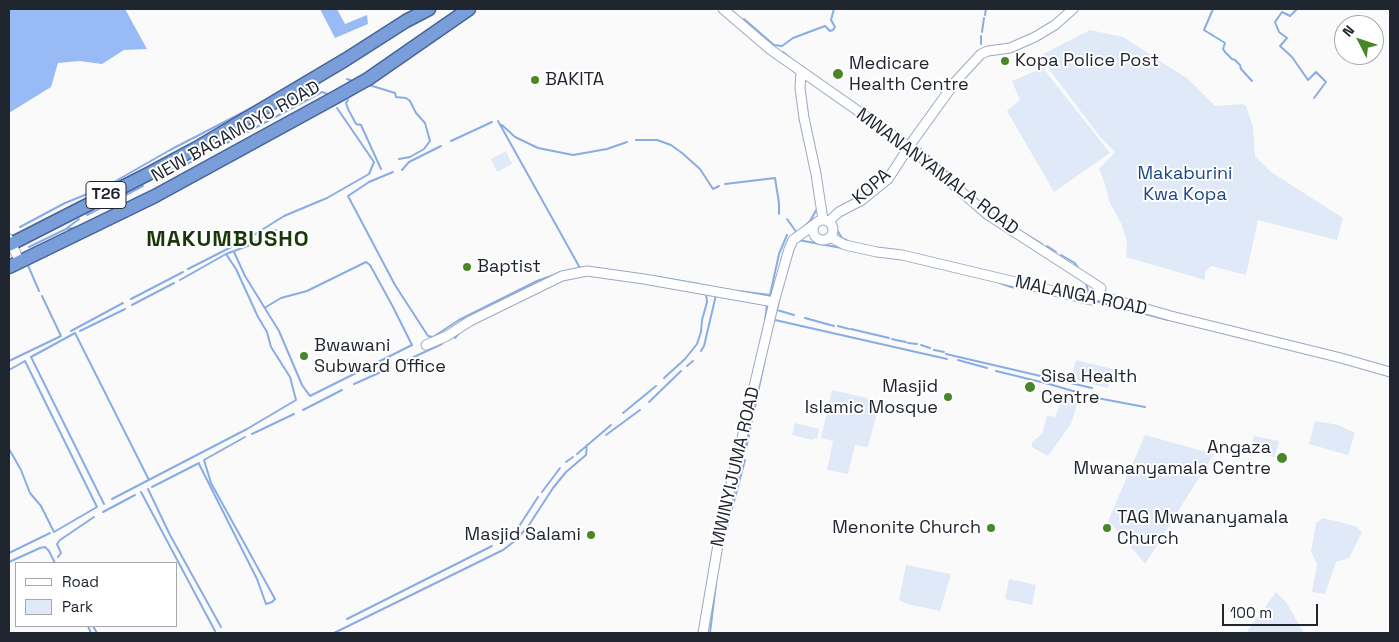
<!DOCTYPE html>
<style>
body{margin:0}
#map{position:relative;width:1399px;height:642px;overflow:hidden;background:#fafafa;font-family:"Space Grotesk",sans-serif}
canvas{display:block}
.frame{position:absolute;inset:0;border:10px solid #202630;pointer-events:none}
.legend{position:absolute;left:15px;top:562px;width:162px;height:65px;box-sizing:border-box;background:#fff;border:1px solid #a6a8ac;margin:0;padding:6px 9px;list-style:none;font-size:15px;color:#202630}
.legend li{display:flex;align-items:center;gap:10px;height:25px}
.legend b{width:25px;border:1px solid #a6a8ac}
.north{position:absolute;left:1334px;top:15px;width:50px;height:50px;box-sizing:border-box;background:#fff;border:1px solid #a6a8ac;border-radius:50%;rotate:311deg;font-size:14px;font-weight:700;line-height:20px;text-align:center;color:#202630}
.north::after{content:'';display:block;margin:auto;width:18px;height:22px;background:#488727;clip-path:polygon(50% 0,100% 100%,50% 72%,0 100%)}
.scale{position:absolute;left:1222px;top:604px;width:96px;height:22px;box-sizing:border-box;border:2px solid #202630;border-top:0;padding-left:6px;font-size:15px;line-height:18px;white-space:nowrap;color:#202630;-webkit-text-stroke:4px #fff;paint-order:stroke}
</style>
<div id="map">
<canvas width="1399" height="642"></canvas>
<div class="frame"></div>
<ul class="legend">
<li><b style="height:6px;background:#fff"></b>Road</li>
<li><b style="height:14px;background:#e0e9f8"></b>Park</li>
</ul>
<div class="north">N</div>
<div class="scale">100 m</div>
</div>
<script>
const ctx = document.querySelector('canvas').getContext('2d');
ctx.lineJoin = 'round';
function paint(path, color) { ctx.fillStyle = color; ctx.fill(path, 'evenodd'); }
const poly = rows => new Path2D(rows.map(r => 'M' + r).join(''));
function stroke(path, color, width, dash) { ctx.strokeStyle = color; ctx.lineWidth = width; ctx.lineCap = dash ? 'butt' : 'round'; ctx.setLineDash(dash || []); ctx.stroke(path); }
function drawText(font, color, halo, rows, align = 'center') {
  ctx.font = font + ' "Space Grotesk",sans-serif'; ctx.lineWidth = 4; ctx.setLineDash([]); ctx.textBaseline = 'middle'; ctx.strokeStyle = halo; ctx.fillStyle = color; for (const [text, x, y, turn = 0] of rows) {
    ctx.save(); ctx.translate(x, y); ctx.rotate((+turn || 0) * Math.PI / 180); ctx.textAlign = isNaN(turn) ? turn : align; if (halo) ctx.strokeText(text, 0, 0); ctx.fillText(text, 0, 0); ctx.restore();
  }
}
paint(poly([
 [1090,30,1123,37,1188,79,1215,106,1243,104,1246,106,1253,127,1255,156,1271,172,1343,218,1337,240,1258,220,1246,275,1211,266,1205,272,1205,280,1126,257,1127,241,1121,223,1109,201,1105,184,1099,169,1115,152,1101,138,1039,56],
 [1043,68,1110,153,1054,192,1007,111,1020,100,1012,81],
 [506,151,512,164,497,172,491,159],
 [1076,360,1113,369,1108,388,1071,379],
 [832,390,880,401,868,447,855,445,848,474,827,470,833,441,821,438],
 [1065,391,1079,397,1071,424,1048,456,1032,447,1032,442,1042,434,1047,415,1055,417],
 [1315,421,1338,425,1355,433,1348,455,1309,444],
 [795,423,819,429,817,439,814,438,813,440,792,435],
 [1145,435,1214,454,1145,564,1115,528,1108,521],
 [1254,436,1279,441,1275,457,1250,452],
 [1323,518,1355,526,1362,532,1349,558,1336,562,1325,594,1312,592,1317,564,1311,551,1316,523],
 [906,565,951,574,940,611,907,604,899,600],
 [1009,579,1036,585,1032,605,1005,599],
 [1276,592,1286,602,1304,633,1246,633]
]), '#e0e9f8');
paint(poly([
 [9,9,125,9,147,49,124,50,102,64,80,61,58,63,51,87,9,113],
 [320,9,337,9,345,24,367,15,368,24,335,38]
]), '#98bbf5');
stroke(poly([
 [1213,9,1204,30,1225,43,1223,49,1225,52,1232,59,1235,60,1240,65,1241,69,1252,81],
 [1297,9,1290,16,1282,12,1275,22,1279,32,1287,38,1280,46,1292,57,1308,80,1316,72,1326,82,1314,98],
 [985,15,986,9],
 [744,19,774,45,782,46,793,38,825,26,830,31,833,30,835,27,831,20,834,9],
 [982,32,984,18],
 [981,44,981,36],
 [783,52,791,59],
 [347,79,353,81],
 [369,85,395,93,396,97,406,98,410,101,416,113,425,123,430,141,424,149,410,157,399,159],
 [348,100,346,103,348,109,356,124,361,125,381,169],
 [498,121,580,268],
 [502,125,515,137,538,148,573,155,607,149,627,142],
 [636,140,657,140,671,145,682,153,700,169,713,189,719,186],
 [451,141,492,122],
 [914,143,941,167],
 [210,152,322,92,330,95],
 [944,169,951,176],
 [402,170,409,162,441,146],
 [393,172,369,182,348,196,395,285,428,336,433,337,459,320,537,281,565,271],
 [156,181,198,158],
 [725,184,775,178,779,203,779,214],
 [961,185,964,188],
 [983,205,991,212],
 [87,215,143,186],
 [787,219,797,233],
 [834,221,837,230,842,238,848,241,846,243],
 [20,227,65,203,107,186,170,150,259,104],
 [804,227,810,221,818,207],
 [1014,227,1042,244],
 [67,228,79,219],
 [798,240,842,248],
 [1047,246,1056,252],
 [29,247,66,229,79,227],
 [234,252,245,276,279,331,302,385,310,396,412,345,393,307,370,265,366,262,307,291,281,298,266,307],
 [1061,255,1075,263,1078,268],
 [27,263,39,291],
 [188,269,249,238,284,216,327,198,369,174,374,162,337,108],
 [652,276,699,284],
 [180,280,226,254,250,245,276,230],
 [1000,283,1011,287,1030,290],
 [1086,283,1089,295],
 [738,291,770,295,779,254,787,235],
 [131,299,183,272],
 [779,301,777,310,794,315],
 [1095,301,1168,320],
 [132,305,174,283],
 [805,318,834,326],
 [765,321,767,304],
 [773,323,775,320,947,359],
 [838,326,849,329],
 [851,329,889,338],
 [71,331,123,303],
 [80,331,125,309],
 [455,338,460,332],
 [892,339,900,341],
 [901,341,906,342],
 [908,343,917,344],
 [921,345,930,348],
 [934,350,944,352],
 [701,351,704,346,716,295],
 [946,354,1092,388],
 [958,360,987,368],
 [9,361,61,336,42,296],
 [403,362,442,344],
 [687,366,693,361],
 [9,370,25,361,97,507,54,532,41,506,30,493,21,470,9,449],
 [996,371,1049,384,1090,396],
 [664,378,685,359,697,344,701,332,702,320,707,302,706,293],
 [354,384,390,368],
 [1097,398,1145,407],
 [649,402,681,371],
 [303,410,342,390],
 [623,413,656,386],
 [252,434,294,414],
 [606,435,640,410],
 [746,449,765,359],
 [577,454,611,425],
 [566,462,573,457],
 [199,464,257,579,266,604,272,602,275,599,211,483,204,460,245,437],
 [152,487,199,463],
 [148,489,170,535,221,627],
 [141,492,215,631],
 [542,492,560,468],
 [112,499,247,429,296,400,290,377,271,347,267,332,258,317,236,269,226,254],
 [104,504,31,357,75,333,149,480],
 [103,512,135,495],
 [504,539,516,531,538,497],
 [9,553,50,533],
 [720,554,745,460],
 [58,557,61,553,57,544,60,540,94,517],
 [9,562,40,548,45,547,49,551,55,563],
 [347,619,492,546],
 [88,626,91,633],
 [93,626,97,633],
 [334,633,503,550,516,540,529,525,553,488,566,472,586,455,587,445],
 [710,633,716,584]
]), '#8aace5', 2);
const tertiary = poly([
 [723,9,771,50,911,148,988,215,1101,288,1097,295,1091,300,902,255,877,252,845,245,830,237],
 [801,72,800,88,804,118,816,174,823,220],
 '813 230a10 10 0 1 1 20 0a10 10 0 1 1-20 0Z',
 [829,221,839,212,862,200,888,179,912,142,956,81,981,54,988,51,1010,48,1035,37,1055,25,1073,9],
 [9,239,20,262],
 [1097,295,1171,316,1341,358,1390,372],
 [426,345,447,336,470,321,562,276,587,271,644,279,774,302],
 [703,633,721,527,774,302,789,249,793,240,815,224]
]);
const trunk = poly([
 [9,245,148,174,200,146,345,60,406,21,429,9],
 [9,267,155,196,336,97,368,79,469,9]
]);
stroke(tertiary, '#9aa9c2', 11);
stroke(trunk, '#456499', 15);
stroke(tertiary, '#fff', 9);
stroke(trunk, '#7a9eda', 12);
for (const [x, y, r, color] of [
 [1005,61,5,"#488727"],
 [838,74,6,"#488727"],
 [535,80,5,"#488727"],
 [467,267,5,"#488727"],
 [304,356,5,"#488727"],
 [1030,387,6,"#488727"],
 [948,397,5,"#488727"],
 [1282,458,6,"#488727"],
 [991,528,5,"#488727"],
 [1107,528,5,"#488727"],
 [591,535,5,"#488727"]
]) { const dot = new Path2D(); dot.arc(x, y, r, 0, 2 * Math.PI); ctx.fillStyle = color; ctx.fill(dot); stroke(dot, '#fff', 2); }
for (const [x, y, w] of [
 [106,195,40]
]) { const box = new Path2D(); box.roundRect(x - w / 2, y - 13.5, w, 27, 4); ctx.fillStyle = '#fff'; ctx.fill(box); stroke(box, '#202630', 1); }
drawText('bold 16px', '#202630', null, [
 ["T26",106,195]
]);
drawText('18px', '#202630', '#fff', [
 ["Kopa Police Post",1015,61],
 ["Medicare",849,64],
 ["Health Centre",849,85],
 ["BAKITA",545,80],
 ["Baptist",477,267],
 ["Bwawani",314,346],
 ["Subward Office",314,367],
 ["Sisa Health",1041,377],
 ["Centre",1041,398],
 ["Masjid",938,387,"right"],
 ["Islamic Mosque",938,408,"right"],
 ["Angaza",1271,448,"right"],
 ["Mwananyamala Centre",1271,469,"right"],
 ["TAG Mwananyamala",1117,518],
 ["Church",1117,539],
 ["Menonite Church",981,528,"right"],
 ["Masjid Salami",581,535,"right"]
], 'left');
drawText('18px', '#202630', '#fff', [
 ["NEW BAGAMOYO ROAD",236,132,-29],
 ["MWANANYAMALA ROAD",937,172,37],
 ["KOPA",872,187,-41],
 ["MALANGA ROAD",1081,296,12],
 ["MWINYIJUMA ROAD",736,467,-77]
]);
drawText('18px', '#1c4588', '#fff', [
 ["Makaburini",1185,174],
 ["Kwa Kopa",1185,195]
]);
ctx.letterSpacing = '1px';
drawText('bold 22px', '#193709', '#fff', [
 ["MAKUMBUSHO",228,240]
]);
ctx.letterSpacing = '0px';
</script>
